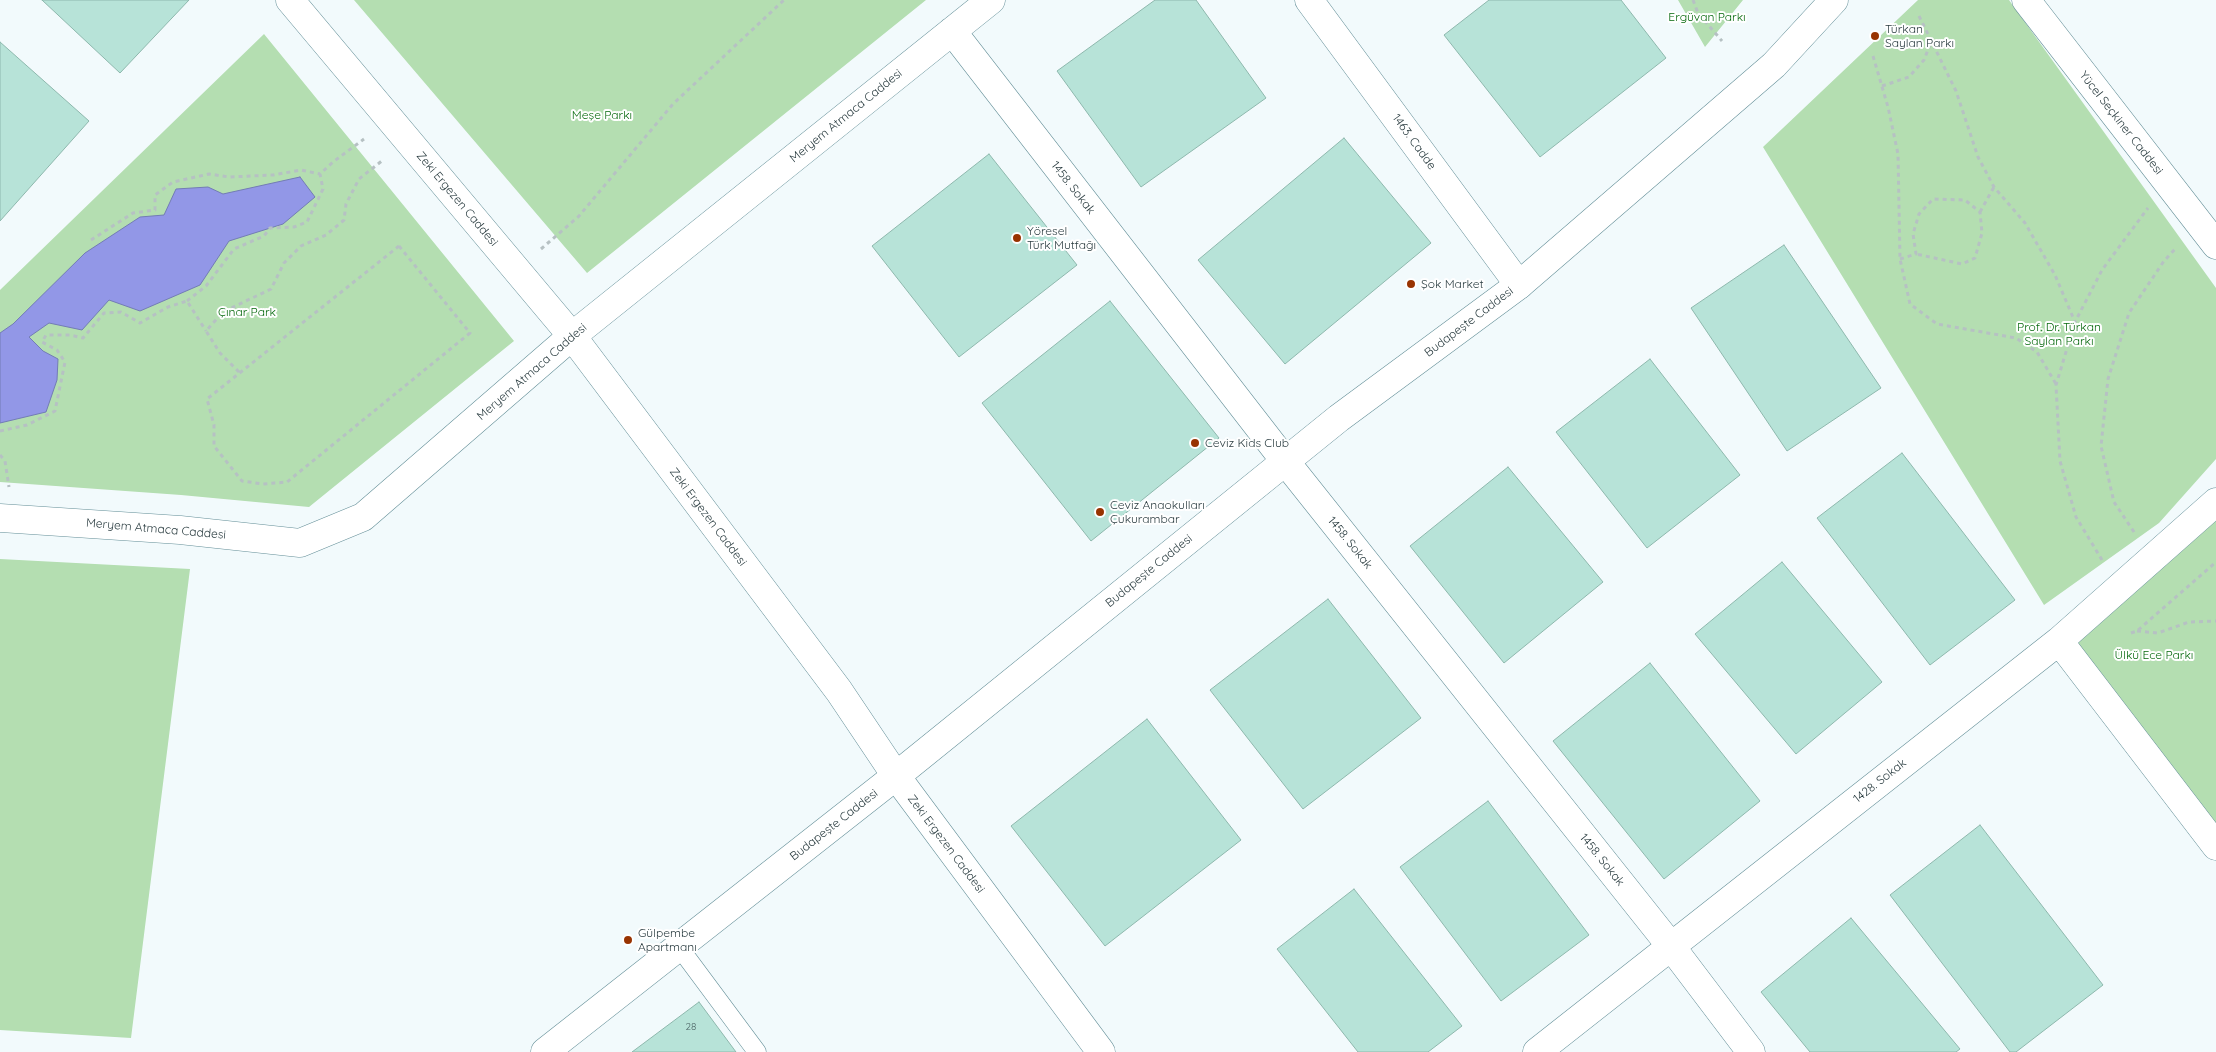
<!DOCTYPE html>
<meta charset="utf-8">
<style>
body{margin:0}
canvas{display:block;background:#f2fafc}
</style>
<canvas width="2216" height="1052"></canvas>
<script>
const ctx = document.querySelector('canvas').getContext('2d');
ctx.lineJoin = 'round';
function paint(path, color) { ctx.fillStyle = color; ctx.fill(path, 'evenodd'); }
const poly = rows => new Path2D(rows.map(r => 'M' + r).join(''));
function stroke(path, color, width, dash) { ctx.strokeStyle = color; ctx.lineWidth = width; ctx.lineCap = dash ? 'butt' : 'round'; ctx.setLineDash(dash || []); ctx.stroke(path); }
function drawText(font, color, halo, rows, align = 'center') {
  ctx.font = font + ' Quicksand,sans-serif'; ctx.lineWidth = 4; ctx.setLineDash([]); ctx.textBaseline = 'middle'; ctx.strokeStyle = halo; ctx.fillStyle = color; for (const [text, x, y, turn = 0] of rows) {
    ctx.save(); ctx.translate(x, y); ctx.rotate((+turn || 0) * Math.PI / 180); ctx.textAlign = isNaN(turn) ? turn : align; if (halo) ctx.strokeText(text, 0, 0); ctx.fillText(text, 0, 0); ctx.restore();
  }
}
paint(poly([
 [354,0,926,0,587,273],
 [1678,0,1743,0,1705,47],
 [1918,0,2009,0,2216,288,2216,459,2159,523,2044,605,1763,147],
 [264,34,514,341,309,507,181,495,0,482,0,290],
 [2216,514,2216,834,2071,648],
 [0,559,190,569,131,1038,0,1030]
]), '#b4deb1');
const water = poly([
 [300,177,315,197,283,224,229,241,200,285,140,311,109,300,82,330,49,323,29,337,43,351,58,359,57,380,46,412,0,423,0,333,13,324,85,253,140,217,164,215,176,189,208,187,223,194,300,177]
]);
paint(water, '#9297e7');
stroke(water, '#737cb5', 1);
const building = poly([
 [42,0,189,0,120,73,42,0],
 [1155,0,1196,0,1266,98,1141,187,1057,71,1155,0],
 [1489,0,1621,0,1666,58,1540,157,1444,35,1489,0],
 [0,42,89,121,0,221,0,42],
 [1344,138,1431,243,1285,364,1198,260,1344,138],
 [989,154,1077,265,959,357,872,246,989,154],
 [1784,245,1881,388,1787,451,1691,308,1784,245],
 [1110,301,1219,438,1091,541,982,403,1110,301],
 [1650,359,1740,475,1647,548,1556,432,1650,359],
 [1902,453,2015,600,1930,665,1817,518,1902,453],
 [1508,467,1603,582,1504,663,1410,546,1508,467],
 [1782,562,1882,682,1796,754,1695,634,1782,562],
 [1328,599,1421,718,1303,809,1210,690,1328,599],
 [1650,663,1760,801,1664,879,1553,741,1650,663],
 [1147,719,1241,840,1105,946,1011,826,1147,719],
 [1488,801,1589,935,1501,1001,1400,867,1488,801],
 [1980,825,2103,985,2016,1052,2010,1052,1890,895,1980,825],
 [1354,889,1462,1026,1428,1052,1358,1052,1277,949,1354,889],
 [1851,918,1960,1049,1956,1052,1810,1052,1761,992,1851,918],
 [699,1002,736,1052,632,1052,699,1002]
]);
paint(building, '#b7e3d8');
stroke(building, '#8eb8ad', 1);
const service = poly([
 [679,947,757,1052]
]);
const minor = poly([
 [290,0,572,336,839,691,896,776,1101,1052],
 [1309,0,1519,285],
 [2026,0,2216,245],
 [952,31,1285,461,1670,945,1751,1052],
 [0,518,180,530,300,543,363,517,572,336,991,0],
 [2059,641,2216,846],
 [1537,1052,2059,641,2216,502]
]);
const tertiary = poly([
 [545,1052,896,776,1339,418,1519,285,1774,65,1834,0]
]);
stroke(service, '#648f98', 19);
stroke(minor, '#648f98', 29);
stroke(tertiary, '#648f98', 29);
stroke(poly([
 [1693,0,1698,13,1722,41],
 [1919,16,1956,91,1978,157,1994,187,2025,223,2055,275,2075,322],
 [1873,56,1888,107,1898,154,1900,259,1910,304,1937,324,2016,338,2037,352,2056,384],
 [1882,86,1909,77,1924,60,1931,42],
 [1980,212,1994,187],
 [91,240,133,213,155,210,155,195,173,182,209,174,229,177,273,175,301,170,320,174],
 [399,246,470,333,287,482,263,484,242,481,214,446,214,425,207,399,399,246],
 [541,249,579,216,673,104,784,0],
 [1900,259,1916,254,1913,234,1919,214,1933,199,1965,200,1980,212,1982,233,1975,258,1962,264,1916,254],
 [187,301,206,286,234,249,264,236,270,228,294,227,307,222,323,189,320,174,333,162,364,139],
 [239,372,220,353,206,331,223,312,271,289,284,263,301,246,326,235,344,220,346,204,359,179,383,160],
 [0,431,27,425,55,411,65,362,57,350,42,342,46,335,70,335,83,338,104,313,121,312,140,323,168,307,187,301,206,331],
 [0,455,5,461,9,487],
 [2134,532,2114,502,2101,446,2108,379,2129,313,2164,261,2176,248],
 [2102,560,2076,517,2060,461,2056,385,2075,322,2102,270,2148,208],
 [2137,631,2158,633,2189,622,2216,621],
 [2131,633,2137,631,2216,562]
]), '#b6c1c3', 3, [4, 4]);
stroke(service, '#fff', 18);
stroke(minor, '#fff', 28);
stroke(tertiary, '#fff', 28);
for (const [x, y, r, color] of [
 [1875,36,5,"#983301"],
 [1017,238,5,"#983301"],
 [1411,284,5,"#983301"],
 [1195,443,5,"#983301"],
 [1100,512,5,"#983301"],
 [628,940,5,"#983301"]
]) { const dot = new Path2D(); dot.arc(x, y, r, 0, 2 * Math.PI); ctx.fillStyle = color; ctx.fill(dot); stroke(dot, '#fff', 2); }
drawText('10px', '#4e6667', null, [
 ["28",691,1027]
]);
drawText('12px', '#06690d', '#fff', [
 ["Ergüvan Parkı",1707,17],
 ["Meşe Parkı",602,115],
 ["Çınar Park",247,312],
 ["Prof. Dr. Türkan",2059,327],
 ["Saylan Parkı",2059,341],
 ["Ülkü Ece Parkı",2154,655]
]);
drawText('12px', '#2b3d41', '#fff', [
 ["Türkan",1885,29],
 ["Saylan Parkı",1885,43],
 ["Yöresel",1027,231],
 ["Türk Mutfağı",1027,245],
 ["Şok Market",1421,284],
 ["Ceviz Kids Club",1205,443],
 ["Ceviz Anaokulları",1110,505],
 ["Çukurambar",1110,519],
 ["Gülpembe",638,933],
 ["Apartmanı",638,947]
], 'left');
drawText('12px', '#2b3d41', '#fff', [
 ["Meryem Atmaca Caddesi",846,116,-39],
 ["Yücel Seçkiner Caddesi",2121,123,52],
 ["1463. Cadde",1414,142,54],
 ["1458. Sokak",1073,188,52],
 ["Zeki Ergezen Caddesi",457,199,50],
 ["Budapeşte Caddesi",1469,322,-37],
 ["Meryem Atmaca Caddesi",532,372,-41],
 ["Zeki Ergezen Caddesi",708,517,53],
 ["Meryem Atmaca Caddesi",156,529,5],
 ["1458. Sokak",1350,543,51],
 ["Budapeşte Caddesi",1149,571,-39],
 ["1428. Sokak",1880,781,-38],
 ["Budapeşte Caddesi",834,825,-38],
 ["Zeki Ergezen Caddesi",946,844,53],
 ["1458. Sokak",1602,860,51]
]);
</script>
